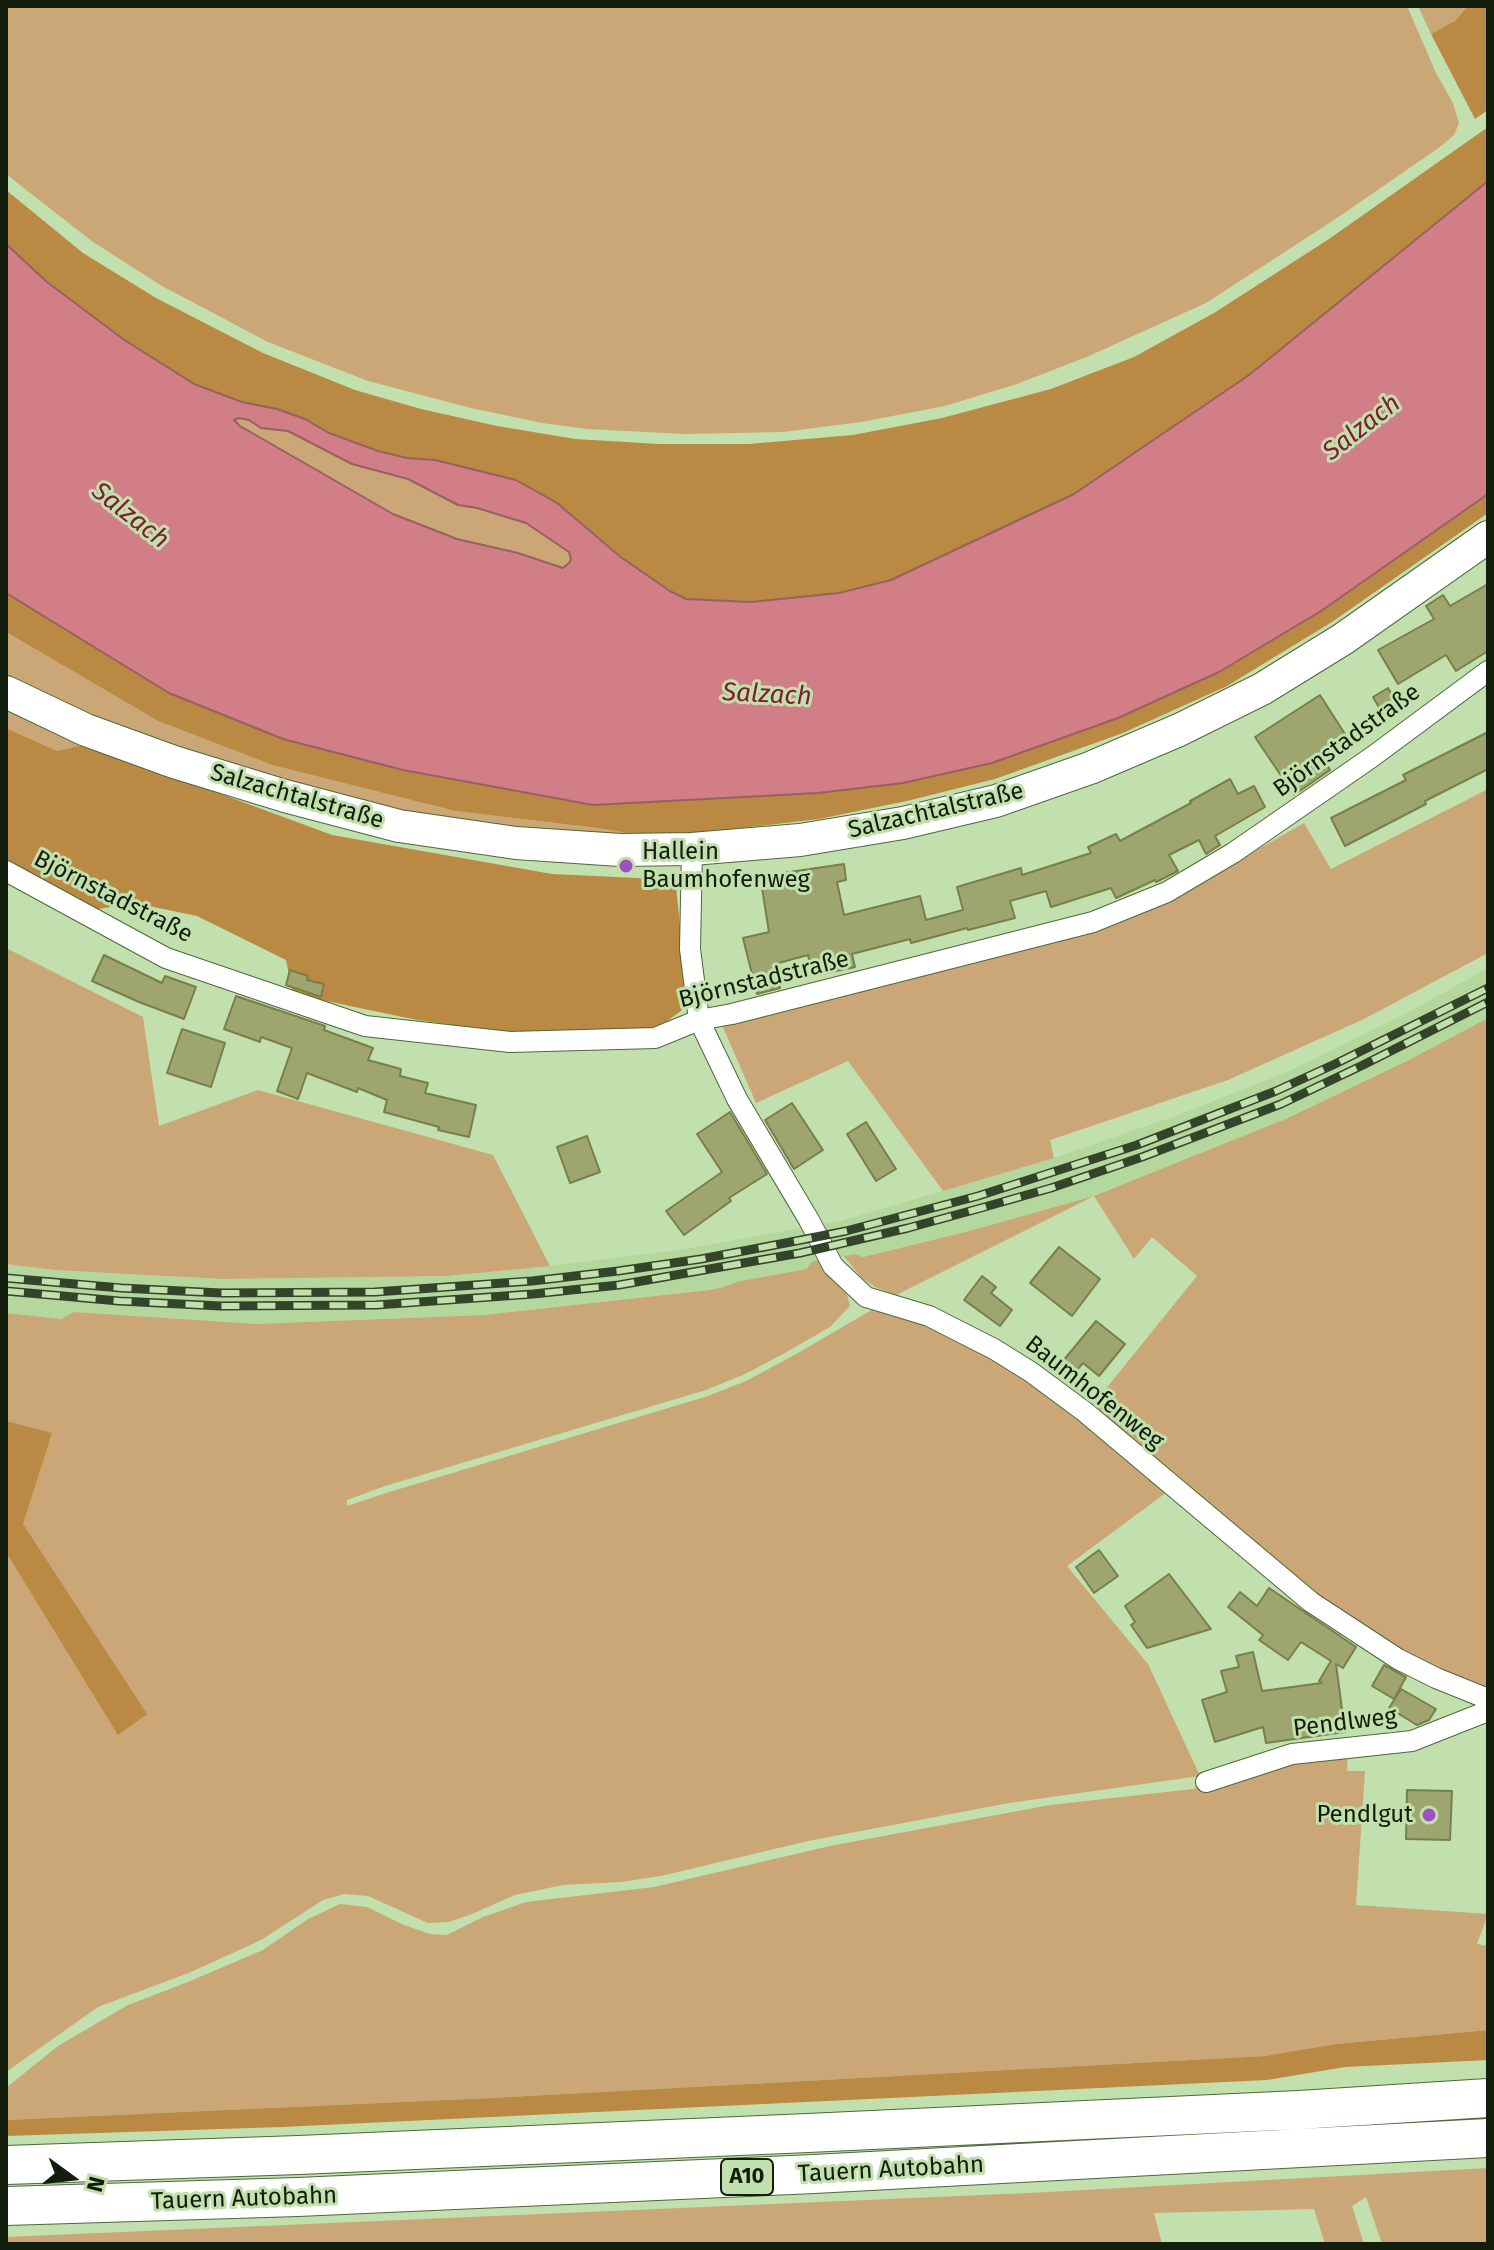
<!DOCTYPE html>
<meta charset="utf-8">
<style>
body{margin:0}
#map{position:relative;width:1494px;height:2250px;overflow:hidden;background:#c1e0ad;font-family:"Fira Sans",sans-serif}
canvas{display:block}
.frame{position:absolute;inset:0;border:8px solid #121e0b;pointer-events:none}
.north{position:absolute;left:32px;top:2138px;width:80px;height:80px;-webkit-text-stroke:6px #c1e0ad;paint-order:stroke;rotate:105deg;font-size:22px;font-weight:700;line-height:32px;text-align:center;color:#121e0b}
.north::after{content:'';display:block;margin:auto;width:28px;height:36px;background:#121e0b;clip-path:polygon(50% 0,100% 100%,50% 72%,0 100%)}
</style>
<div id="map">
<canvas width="1494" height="2250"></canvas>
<div class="frame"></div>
<div class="north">N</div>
</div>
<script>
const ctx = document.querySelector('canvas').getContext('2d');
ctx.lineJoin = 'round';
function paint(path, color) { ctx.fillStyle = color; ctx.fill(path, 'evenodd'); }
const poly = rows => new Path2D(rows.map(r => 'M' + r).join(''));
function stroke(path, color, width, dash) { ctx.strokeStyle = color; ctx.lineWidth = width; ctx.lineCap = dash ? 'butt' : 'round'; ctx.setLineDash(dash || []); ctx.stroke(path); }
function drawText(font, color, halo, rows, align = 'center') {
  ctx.font = font + ' "Fira Sans",sans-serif'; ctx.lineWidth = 6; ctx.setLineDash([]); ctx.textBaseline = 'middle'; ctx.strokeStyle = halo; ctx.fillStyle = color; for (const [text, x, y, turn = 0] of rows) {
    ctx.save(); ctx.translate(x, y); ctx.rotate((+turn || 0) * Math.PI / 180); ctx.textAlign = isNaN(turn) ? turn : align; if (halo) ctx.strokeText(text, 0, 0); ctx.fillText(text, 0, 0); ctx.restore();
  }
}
paint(poly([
 [1488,968,1488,1018,1411,1059,1288,1118,1094,1196,966,1232,862,1257,856,1254,812,1262,807,1269,736,1282,724,1287,710,1290,484,1315,257,1324,74,1312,61,1319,6,1313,6,1264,55,1270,222,1279,447,1276,550,1266,680,1250,844,1220,1054,1158,1175,1116,1285,1073,1405,1014]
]), '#b4d79e');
paint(poly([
 [6,6,1407,6,1436,73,1453,103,1459,123,1454,135,1440,147,1334,220,1206,303,1089,356,1017,384,945,406,861,422,783,432,685,434,587,429,542,423,471,408,368,381,268,342,162,286,93,242,6,174],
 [1418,6,1468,6,1456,20,1431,34],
 [239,418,249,420,261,428,287,431,381,470,408,479,458,505,477,508,526,523,569,552,571,559,569,564,564,568,518,553,457,539,393,514,240,426,234,420],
 [6,632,158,721,272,765,455,811,597,828,657,838,556,834,396,813,228,767,58,703,6,676],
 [6,708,86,744,57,751,6,728],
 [1488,789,1488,953,1364,1019,1228,1080,1050,1140,1054,1158,943,1191,848,1061,756,1103,722,1025,1183,892,1304,823,1331,869],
 [6,948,143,1017,159,1126,258,1090,493,1155,550,1266,447,1276,222,1279,55,1270,6,1264],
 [1488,1018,1488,1689,1432,1671,1307,1593,1092,1406,1197,1276,1152,1237,1134,1259,1094,1196,896,1295,875,1287,861,1277,844,1256,856,1254,863,1257,966,1232,1094,1196,1288,1118,1411,1059],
 [819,1260,847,1295,850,1306,830,1327,783,1354,745,1374,706,1390,385,1486,347,1500,347,1506,386,1493,708,1396,746,1381,798,1353,875,1308,925,1324,995,1356,1057,1400,1167,1492,1067,1566,1148,1664,1200,1776,1009,1803,808,1841,661,1876,621,1882,563,1885,515,1895,472,1914,449,1922,428,1923,368,1896,344,1894,323,1900,261,1940,191,1972,98,2007,6,2072,6,1313,61,1319,74,1312,257,1324,484,1315,710,1290,724,1287,736,1282,807,1269,811,1262],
 [1348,1752,1347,1771,1365,1771,1356,1905,1488,1914,1477,1944,1488,1946,1488,2030,1336,2044,1265,2056,490,2098,6,2120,6,2088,58,2046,128,2005,188,1982,263,1950,308,1919,340,1904,367,1907,404,1925,430,1934,447,1935,483,1917,526,1902,654,1887,830,1846,1050,1805,1193,1789,1225,1781,1295,1757],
 [1488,2168,1488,2244,1382,2244,1366,2197,1352,2206,1364,2244,1325,2244,1314,2209,1154,2213,1162,2244,6,2244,6,2237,1029,2193]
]), '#cba676');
paint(poly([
 [1468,6,1488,6,1488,110,1475,119,1431,34,1456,20],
 [1488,127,1488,181,1249,375,1074,494,891,580,839,593,751,602,686,599,644,575,557,503,496,475,435,460,407,458,378,451,329,433,305,419,277,409,242,402,194,384,123,339,47,282,6,244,6,190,83,253,156,298,263,353,355,390,421,409,497,426,575,439,659,444,749,444,853,435,942,418,1051,389,1134,357,1214,313,1329,239],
 [1488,494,1488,513,1332,622,1227,686,1123,733,995,779,907,801,819,819,657,838,597,828,455,811,272,765,158,721,6,632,6,593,169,693,283,739,593,805,818,793,903,783,992,763,1118,718,1219,672,1321,611],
 [6,728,57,751,86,744,332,835,552,874,658,879,675,876,685,976,682,1010,666,1022,643,1031,500,1032,412,1019,293,994,286,960,197,916,134,903,93,910,6,862],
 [6,1421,52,1433,23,1524,147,1714,118,1735,6,1552],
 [1488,2030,1488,2060,1345,2067,1267,2080,282,2127,6,2136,6,2120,490,2098,1265,2056,1336,2044]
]), '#ba8944');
const water = poly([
 [1488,181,1488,494,1321,611,1219,672,1118,718,992,763,903,783,818,793,593,805,403,770,283,739,169,693,6,593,6,244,47,282,123,339,194,384,242,402,277,409,305,419,329,433,378,451,407,458,435,460,516,480,557,503,622,558,670,591,686,599,751,602,839,593,891,580,1074,494,1249,375,1488,181],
 [239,418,249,420,261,428,288,431,352,464,408,479,458,505,477,508,526,523,569,552,571,559,569,563,563,568,518,553,457,539,393,514,240,426,234,420,239,418]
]);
paint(water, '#d17e86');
stroke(water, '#986161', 2);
const building = poly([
 [1488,584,1488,651,1456,671,1446,655,1398,684,1378,650,1434,619,1426,606,1443,595,1450,606,1488,584],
 [1388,688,1399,707,1384,716,1373,697,1388,688],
 [1320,695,1352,745,1326,763,1330,770,1294,795,1255,737,1320,695],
 [1488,732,1488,769,1425,801,1426,804,1345,846,1331,818,1406,780,1403,775,1488,732],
 [1230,779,1238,794,1254,786,1265,807,1215,836,1220,845,1206,854,1199,840,1169,855,1178,871,1156,882,1155,880,1116,898,1111,888,1051,907,1046,891,1010,901,1015,918,968,930,967,928,911,943,910,939,852,954,855,967,813,976,808,955,775,964,780,988,757,994,743,938,769,932,762,888,778,885,776,874,844,864,846,880,837,882,844,915,920,896,926,920,963,910,957,887,1021,868,1022,875,1091,853,1088,847,1116,834,1120,841,1191,803,1190,801,1230,779],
 [104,955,162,983,165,976,196,987,184,1019,139,1002,92,981,104,955],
 [290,970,308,976,307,980,324,984,321,997,286,985,290,970],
 [236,996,325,1026,324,1030,373,1048,368,1060,401,1069,400,1076,428,1083,425,1093,476,1105,469,1137,438,1130,439,1127,384,1112,387,1100,358,1088,357,1092,307,1073,298,1099,277,1091,292,1048,261,1037,260,1042,224,1029,236,996],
 [182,1029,225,1043,211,1087,167,1073,182,1029],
 [792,1103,823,1150,794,1169,765,1120,792,1103],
 [730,1112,767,1174,729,1198,731,1201,684,1235,666,1211,722,1172,697,1134,730,1112],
 [866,1122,896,1169,876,1181,847,1134,866,1122],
 [587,1136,600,1172,570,1183,557,1147,587,1136],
 [1059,1247,1100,1279,1072,1316,1030,1283,1059,1247],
 [982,1276,996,1287,991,1293,1012,1310,1000,1326,964,1300,982,1276],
 [1096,1321,1125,1344,1099,1376,1083,1363,1075,1372,1063,1361,1096,1321],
 [1099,1550,1118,1576,1094,1593,1076,1567,1099,1550],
 [1169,1574,1211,1629,1147,1648,1131,1625,1135,1622,1125,1606,1169,1574],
 [1269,1588,1356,1647,1343,1668,1336,1664,1345,1732,1266,1743,1263,1727,1215,1742,1202,1700,1227,1692,1221,1671,1239,1667,1236,1656,1253,1652,1262,1691,1322,1683,1319,1681,1331,1661,1301,1642,1288,1660,1259,1640,1263,1635,1228,1607,1240,1592,1257,1606,1269,1588],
 [1384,1665,1406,1677,1394,1699,1372,1686,1384,1665],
 [1401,1689,1436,1709,1429,1720,1417,1725,1389,1708,1401,1689],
 [1407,1790,1452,1791,1450,1840,1406,1839,1407,1790]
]);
paint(building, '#9fa56e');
stroke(building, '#797f48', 2);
const minor = poly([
 [692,849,690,949,699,1020,737,1099,809,1220,833,1266,866,1297,929,1316,994,1349,1031,1372,1085,1412,1311,1602,1398,1659,1436,1678,1488,1699],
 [6,871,166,958,365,1026,510,1042,655,1038,699,1020,732,1014,1093,922,1167,892,1233,853,1372,757,1488,671],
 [1206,1782,1292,1754,1412,1741,1488,1711]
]);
const primary = poly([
 [6,692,86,730,174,762,285,796,399,826,516,843,620,850,692,849,800,840,903,823,996,801,1090,768,1179,730,1262,689,1343,639,1488,537]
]);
const motorway = poly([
 [6,2165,299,2155,808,2133,1299,2110,1488,2098],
 [6,2206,298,2197,814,2174,1488,2138]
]);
stroke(minor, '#4d683b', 22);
stroke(primary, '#4d683b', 34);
stroke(motorway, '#4d683b', 40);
stroke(minor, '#fff', 20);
stroke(primary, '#fff', 32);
stroke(motorway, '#fff', 38);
const rail = poly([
 [6,1278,121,1288,221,1293,375,1292,532,1281,618,1271,701,1259,796,1241,846,1231,978,1196,1137,1145,1276,1091,1335,1064,1488,988],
 [6,1291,119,1301,221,1306,376,1305,533,1294,619,1285,800,1253,908,1228,981,1208,1051,1188,1142,1157,1281,1104,1363,1065,1488,1002]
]);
stroke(rail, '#34442b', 9);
stroke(rail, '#c1e0ad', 6, [18]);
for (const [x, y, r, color] of [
 [626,866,8,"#9e50c2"],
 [1429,1815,8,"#9e50c2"]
]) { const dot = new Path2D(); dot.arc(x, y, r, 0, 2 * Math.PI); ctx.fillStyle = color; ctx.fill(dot); stroke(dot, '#c1e0ad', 3); }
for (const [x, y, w] of [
 [747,2177,52]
]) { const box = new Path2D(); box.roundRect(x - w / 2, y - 18, w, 36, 6); ctx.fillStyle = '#c1e0ad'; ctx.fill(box); stroke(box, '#121e0b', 2); }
drawText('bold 22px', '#121e0b', null, [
 ["A10",747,2177]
]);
drawText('24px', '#121e0b', '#c1e0ad', [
 ["Björnstadstraße",1347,741,-36],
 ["Salzachtalstraße",297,797,16],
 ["Salzachtalstraße",936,811,-13],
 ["Björnstadstraße",113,897,27],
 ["Björnstadstraße",764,980,-14],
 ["Baumhofenweg",1094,1393,38],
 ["Pendlweg",1345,1723,-7],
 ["Tauern Autobahn",891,2170,-3],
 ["Tauern Autobahn",244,2199,-2]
]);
drawText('24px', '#121e0b', '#c1e0ad', [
 ["Hallein",642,852],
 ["Baumhofenweg",642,880],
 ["Pendlgut",1413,1815,"right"]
], 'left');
drawText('italic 26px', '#811d33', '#c1e0ad', [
 ["Salzach",1362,428,-38],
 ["Salzach",130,516,38],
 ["Salzach",767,695,3]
]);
</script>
